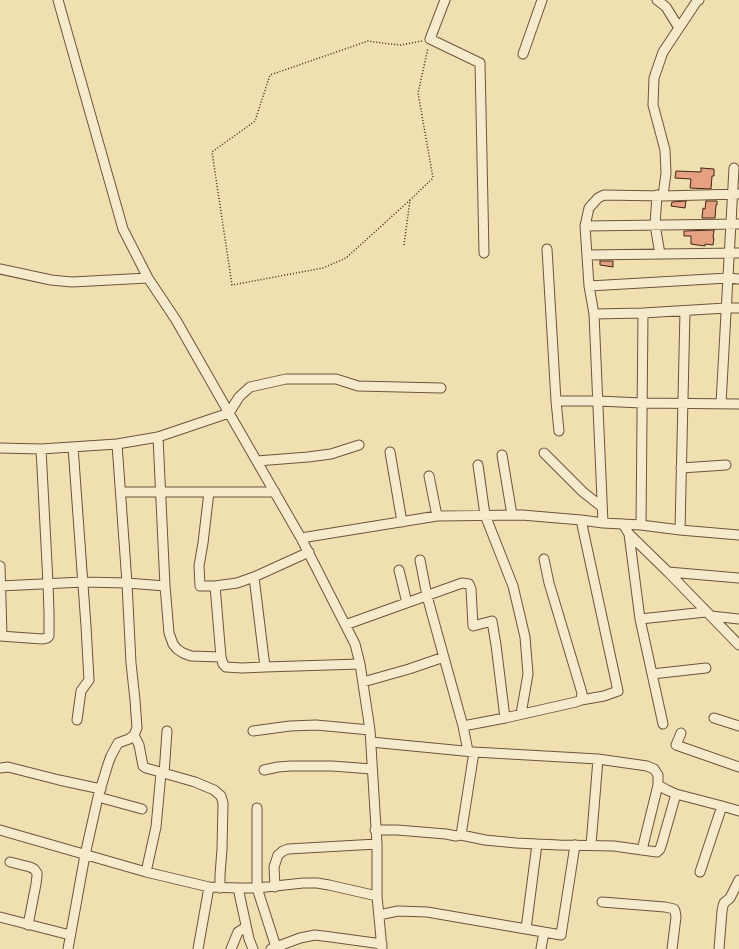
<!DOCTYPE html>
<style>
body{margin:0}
canvas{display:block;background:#f0e0b1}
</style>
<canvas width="739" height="949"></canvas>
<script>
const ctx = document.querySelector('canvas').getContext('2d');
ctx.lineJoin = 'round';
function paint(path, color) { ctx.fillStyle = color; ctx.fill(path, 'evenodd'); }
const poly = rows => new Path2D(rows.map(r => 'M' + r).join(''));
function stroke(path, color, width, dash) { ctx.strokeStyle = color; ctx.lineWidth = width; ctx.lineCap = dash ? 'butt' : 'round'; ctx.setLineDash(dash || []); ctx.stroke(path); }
const building = poly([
 [701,168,714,169,714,176,712,176,711,189,690,188,691,179,675,178,676,171,701,172,701,168],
 [686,201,685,208,671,206,672,202,686,201],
 [706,201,717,201,717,205,716,205,715,218,702,218,703,208,705,209,706,201],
 [714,230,713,238,714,238,713,245,705,244,705,246,691,244,691,236,684,236,684,231,714,230],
 [600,261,613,261,613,267,600,265,600,261]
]);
paint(building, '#e6a082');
stroke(building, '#442414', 1);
const minor = poly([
 [58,0,123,229,148,278,176,320,229,413,301,538,355,644,360,664,370,730,377,844,377,896,382,949],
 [445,0,430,39,480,63,484,253],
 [657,0,666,7,679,28],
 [523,54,542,0],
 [657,195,655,225,660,254],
 [663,196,666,173,665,150,653,105,654,78,663,52,697,1,699,0],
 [585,226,739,224],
 [547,249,556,401,559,431],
 [587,255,739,253],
 [0,269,51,280,72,282,148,278],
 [589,286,728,278,739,279],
 [594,314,643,313,726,308,739,308],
 [556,401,598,401,642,403,739,404],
 [721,404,734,168],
 [158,437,165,586,169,633,173,644,177,649,183,653,191,656,221,657],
 [73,447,86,626,89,680,81,691,77,720],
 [0,448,41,449,117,444,158,437,229,413,239,397,250,387,286,379,336,379,358,386,441,388],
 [390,452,402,522],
 [544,453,583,492,602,507],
 [502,455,512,515],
 [257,461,308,457,331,454,359,445],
 [478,465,485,515,513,586,525,637,528,674,521,714],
 [681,468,726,465],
 [429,476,437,516],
 [121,492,275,492],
 [209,492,203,543,199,566,200,586,215,586],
 [581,520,618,691,604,696,581,700],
 [603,523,594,314,589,286,585,226,589,208,598,198,604,195,663,196,739,194],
 [623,524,629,534,668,572,739,645],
 [641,525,643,313],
 [680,530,685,311],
 [629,534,640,619,706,612],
 [301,538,437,516,522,515,581,520,603,523,641,525,680,530,739,535],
 [309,552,254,577,265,667,360,664],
 [420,560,427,596,438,636,463,726,468,751],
 [0,566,2,636],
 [399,570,407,603],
 [668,572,739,578],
 [254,577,237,583,215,586,221,657,223,664,226,667,242,668,265,667],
 [0,586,83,582,127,583,165,586],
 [711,616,739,619],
 [640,619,663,724],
 [345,625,462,583,469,584,471,589,473,626,492,621,496,645,505,718],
 [0,636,42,639,47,638,49,636,49,613,48,583,41,449],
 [652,674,706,668],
 [363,682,409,669,444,657],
 [714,718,739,726],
 [463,726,505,718,576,702,581,700,582,693,549,583,544,559],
 [253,731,290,726,316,725,370,730],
 [681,733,676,745,739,767],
 [134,735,139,745,143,766,146,768,195,782,214,790,221,796,223,803,222,849,220,875,220,888],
 [371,742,474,752,598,759,647,766,654,769,658,775,658,785,667,790,676,794,722,806,739,811],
 [0,768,8,767,59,780,101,789],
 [264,770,278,767,291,766,332,766,372,769],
 [164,774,167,731],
 [98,797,142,809],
 [257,808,257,888,276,947],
 [0,830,146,872,209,887,238,888,257,888,303,883,317,883,329,885,377,896],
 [375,830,397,830,446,834,456,836,461,835,474,752],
 [461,835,485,840,516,843,537,844],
 [591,845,598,759],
 [642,850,658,785],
 [10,862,30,867,34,869,37,873,37,876,36,884,28,925],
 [146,872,156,827,161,773],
 [700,872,722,806],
 [275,887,274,867,278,855,283,851,288,849,377,844],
 [238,888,249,939,253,949],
 [602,902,665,907,674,909,675,911,676,917,672,949],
 [379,915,398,911,427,912,561,935,575,845],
 [0,917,70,935],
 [526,929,537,844,559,845,614,846,642,850,657,852,660,849,662,843,676,794],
 [68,949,85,855,98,797,108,764,111,756,118,743,129,739,134,735,137,728,135,700,131,663,127,583,117,444],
 [198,949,209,887],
 [231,949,238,932,246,927],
 [271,949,300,938,315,935,331,937,382,944],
 [541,949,544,932],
 [719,949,722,911,723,906,724,903,730,898,739,880]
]);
stroke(minor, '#6f533b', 11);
stroke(poly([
 [410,200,346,258,323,268,232,285,212,152,255,121,270,75,368,41,382,43,401,45,422,41],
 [404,245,410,200,433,178,418,93,428,48]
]), '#442414', 1.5, [1, 2]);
stroke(minor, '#f5ebcc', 9);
</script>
